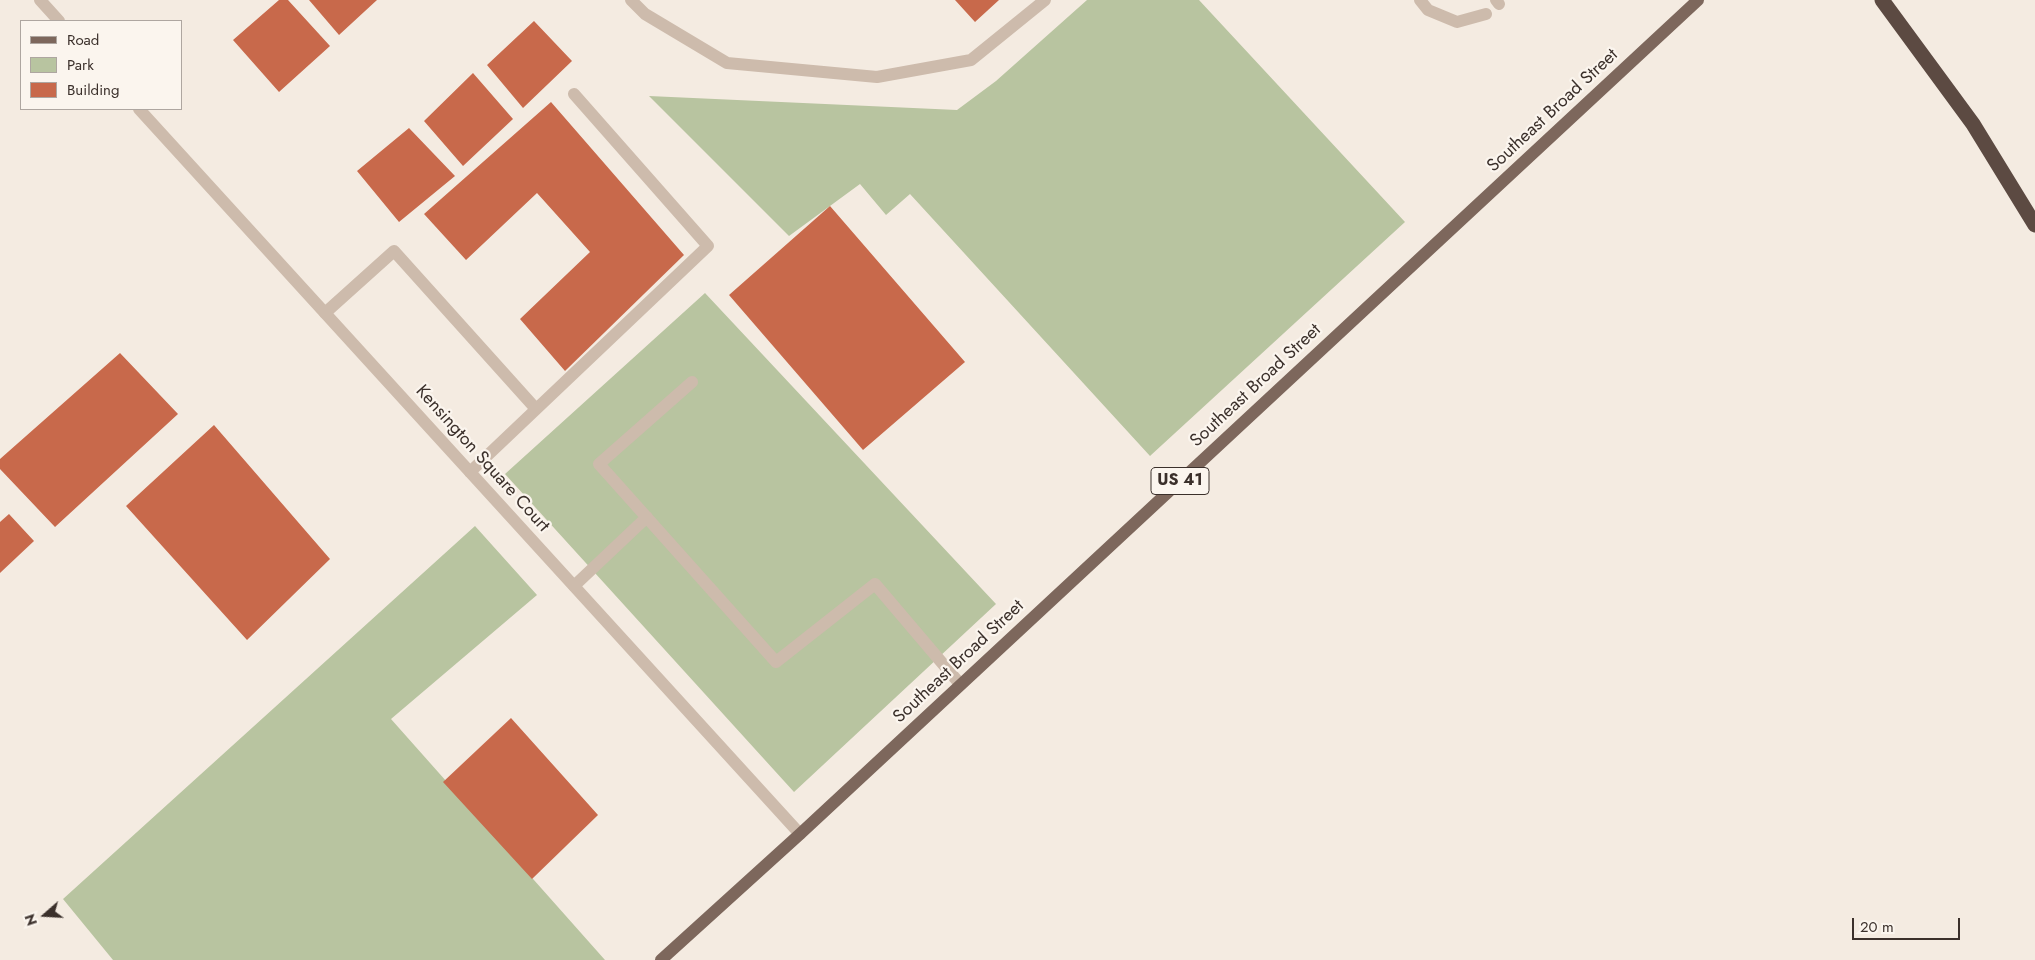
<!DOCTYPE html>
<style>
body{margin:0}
#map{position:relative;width:2035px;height:960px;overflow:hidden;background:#f4ebe1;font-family:Jost,sans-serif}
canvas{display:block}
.legend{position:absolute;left:20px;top:20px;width:162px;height:90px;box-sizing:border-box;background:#fbf5ee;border:1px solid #aea6a0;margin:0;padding:6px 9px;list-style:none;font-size:15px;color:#3b302b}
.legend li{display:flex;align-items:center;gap:10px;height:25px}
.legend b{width:25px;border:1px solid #aea6a0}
.north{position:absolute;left:20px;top:890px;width:50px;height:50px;-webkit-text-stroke:4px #fbf5ee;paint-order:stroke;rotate:251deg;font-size:14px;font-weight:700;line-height:20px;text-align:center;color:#3b302b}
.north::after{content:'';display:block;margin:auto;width:18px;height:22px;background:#3b302b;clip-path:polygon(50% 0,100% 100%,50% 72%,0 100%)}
.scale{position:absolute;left:1852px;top:918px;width:108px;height:22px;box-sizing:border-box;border:2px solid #3b302b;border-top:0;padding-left:6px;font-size:15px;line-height:18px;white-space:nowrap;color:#3b302b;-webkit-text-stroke:4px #fbf5ee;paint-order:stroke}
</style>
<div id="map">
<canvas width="2035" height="960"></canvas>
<ul class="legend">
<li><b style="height:6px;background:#7d675c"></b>Road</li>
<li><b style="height:14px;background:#b8c4a0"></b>Park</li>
<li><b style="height:14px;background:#c8694b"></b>Building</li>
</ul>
<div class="north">N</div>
<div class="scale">20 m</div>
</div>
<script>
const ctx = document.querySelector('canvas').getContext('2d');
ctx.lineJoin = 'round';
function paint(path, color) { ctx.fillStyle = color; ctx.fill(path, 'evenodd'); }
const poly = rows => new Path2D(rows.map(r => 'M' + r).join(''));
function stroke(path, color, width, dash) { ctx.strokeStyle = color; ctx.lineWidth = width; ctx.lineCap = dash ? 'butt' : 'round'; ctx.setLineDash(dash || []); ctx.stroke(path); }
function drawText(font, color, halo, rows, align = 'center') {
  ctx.font = font + ' Jost,sans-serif'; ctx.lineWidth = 4.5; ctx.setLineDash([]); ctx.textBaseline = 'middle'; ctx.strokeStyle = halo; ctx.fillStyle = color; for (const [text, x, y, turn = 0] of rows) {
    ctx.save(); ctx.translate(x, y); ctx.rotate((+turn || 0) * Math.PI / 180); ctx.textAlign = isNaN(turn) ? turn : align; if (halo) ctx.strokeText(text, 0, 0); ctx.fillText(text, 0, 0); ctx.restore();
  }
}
paint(poly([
 [1087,0,1199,0,1405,222,1150,456,910,194,886,215,860,184,789,236,649,96,957,110,996,81],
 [705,293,996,604,794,792,505,474],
 [475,526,537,595,391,719,605,960,113,960,63,899]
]), '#b8c4a0');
paint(poly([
 [279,0,288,0,330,46,279,92,233,40],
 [309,0,377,0,339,35],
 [955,0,999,0,975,22],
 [534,21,572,61,523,108,487,65],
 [473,73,513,119,463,166,424,121],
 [551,102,684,255,565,371,520,319,590,252,537,193,466,260,424,214],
 [409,128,455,176,399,222,357,171],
 [830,206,965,362,863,450,729,295],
 [120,353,178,414,55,527,0,469,0,459],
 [214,425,330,559,247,640,126,506],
 [9,514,34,541,0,573,0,522],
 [511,718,598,815,532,879,443,782]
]), '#c8694b');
stroke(poly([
 [631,0,645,14,727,63,877,77,971,60,1045,0],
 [1420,0,1428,10,1457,22,1486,14],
 [1496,0,1499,4],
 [325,313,394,251,536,409],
 [692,382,599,464,776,662,875,584,960,684],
 [470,472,708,246,574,94],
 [574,586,647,517]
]), '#cdbbac', 12);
stroke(poly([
 [40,0,59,21],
 [139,109,800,834]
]), '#cdbbac', 12);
stroke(poly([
 [661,960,800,834,1698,0]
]), '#7d675c', 12);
stroke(poly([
 [1882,0,1973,124,2035,225]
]), '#5c4a42', 15);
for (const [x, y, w] of [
 [1180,481,58]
]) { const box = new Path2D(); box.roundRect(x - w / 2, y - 13.5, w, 27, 4); ctx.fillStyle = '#fbf5ee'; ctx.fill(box); stroke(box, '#3b302b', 1); }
drawText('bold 16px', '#3b302b', null, [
 ["US 41",1180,481]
]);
drawText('18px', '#3b302b', '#fbf5ee', [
 ["Southeast Broad Street",1553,111,-43],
 ["Southeast Broad Street",1256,386,-43],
 ["Kensington Square Court",482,459,48],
 ["Southeast Broad Street",959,662,-43]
]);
</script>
